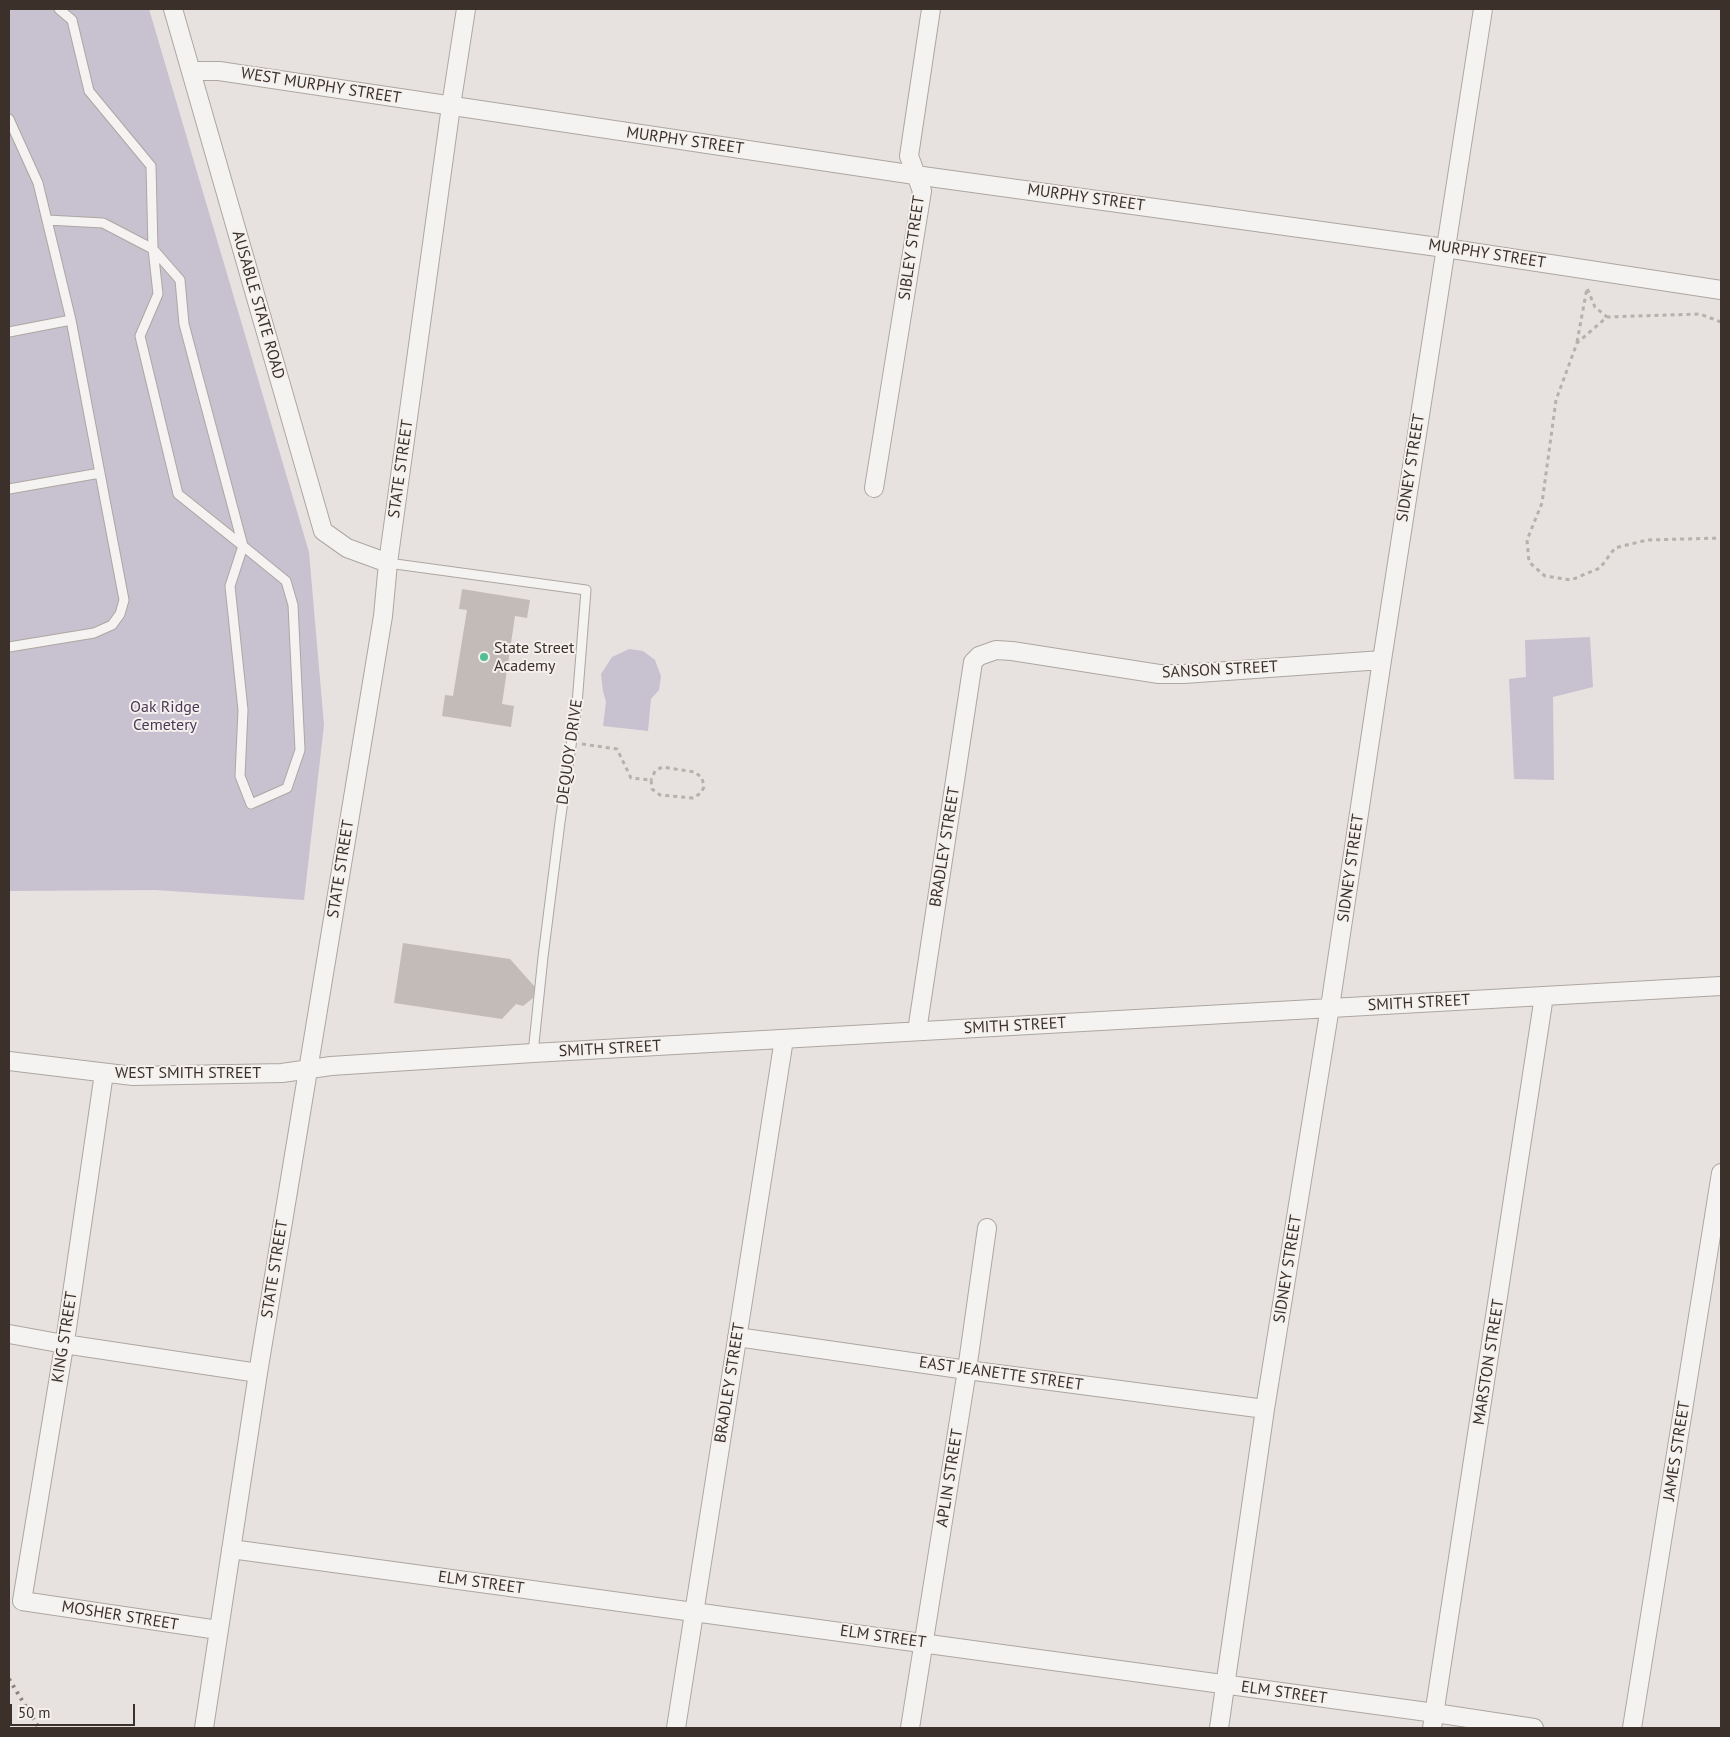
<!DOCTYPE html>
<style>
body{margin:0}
#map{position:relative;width:1730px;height:1737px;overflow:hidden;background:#e7e2df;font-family:"PT Sans",sans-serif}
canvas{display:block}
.frame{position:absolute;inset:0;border:10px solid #3c312a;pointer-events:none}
.scale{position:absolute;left:10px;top:1704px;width:125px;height:22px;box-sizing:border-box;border:2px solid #3c312a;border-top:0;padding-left:6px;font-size:15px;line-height:18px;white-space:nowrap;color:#3c312a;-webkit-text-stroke:4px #f4f0ee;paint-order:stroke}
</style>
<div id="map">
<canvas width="1730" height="1737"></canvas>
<div class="frame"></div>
<div class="scale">50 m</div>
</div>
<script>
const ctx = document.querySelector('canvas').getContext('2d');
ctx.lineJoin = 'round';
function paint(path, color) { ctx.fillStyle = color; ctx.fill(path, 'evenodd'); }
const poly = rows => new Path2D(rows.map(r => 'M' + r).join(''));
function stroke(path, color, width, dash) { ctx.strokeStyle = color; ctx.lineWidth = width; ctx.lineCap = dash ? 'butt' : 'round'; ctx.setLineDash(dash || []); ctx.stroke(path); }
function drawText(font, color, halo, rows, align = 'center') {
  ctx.font = font + ' "PT Sans",sans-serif'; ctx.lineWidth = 4; ctx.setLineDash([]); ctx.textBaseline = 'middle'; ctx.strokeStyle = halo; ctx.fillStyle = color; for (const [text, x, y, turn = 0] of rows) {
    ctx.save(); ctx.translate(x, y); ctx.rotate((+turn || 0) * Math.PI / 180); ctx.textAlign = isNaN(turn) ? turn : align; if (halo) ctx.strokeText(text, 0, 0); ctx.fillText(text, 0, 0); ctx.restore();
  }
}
paint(poly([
 [9,9,149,9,309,552,324,725,304,900,155,890,9,891],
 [1590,637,1593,687,1553,697,1554,780,1514,779,1509,679,1526,677,1525,640],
 [629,649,643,651,655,660,661,676,659,690,651,699,648,731,603,726,606,702,603,691,601,674,612,657]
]), '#c8c1d0');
paint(poly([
 [462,589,530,600,527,618,515,616,502,704,514,706,511,727,442,716,445,695,453,696,467,610,459,609],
 [403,943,510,959,535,987,533,998,523,1006,516,1004,502,1019,394,1003]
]), '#c3bbb7');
const lane = poly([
 [9,119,38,183,71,320,124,600,120,614,112,625,94,633,9,647],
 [47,220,103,223,153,249,180,280,184,324,243,546,230,586,243,710,240,776,251,804,287,788,300,750,293,605,286,581,243,546,178,494,140,336,158,294,153,249,151,166,89,91,72,20,59,9],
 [9,332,71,320],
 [9,489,100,473],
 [388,563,586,590,577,704,560,822,543,957,533,1053]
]);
const street = poly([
 [173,9,323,531,347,548,388,563],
 [191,71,219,71,915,175,1445,248,1721,290],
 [874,488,922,191,909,156,931,9],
 [917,1031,973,662,979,656,996,650,1012,651,1159,674,1184,674,1382,660],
 [9,1061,133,1076,282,1073,331,1066,533,1053,1721,986],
 [104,1073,67,1328,22,1601,218,1630],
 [9,1334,64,1344,258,1373],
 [737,1337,967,1370,1265,1409],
 [231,1549,1435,1713,1534,1728],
 [204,1728,258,1373,383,616,388,563,451,106,466,9],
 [676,1728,784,1039],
 [910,1728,967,1370,987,1228],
 [1219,1728,1265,1409,1330,1007,1382,660,1483,9],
 [1432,1728,1544,996],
 [1632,1728,1721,1173]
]);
stroke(lane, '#ada6a1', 11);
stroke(street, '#ada6a1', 20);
stroke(poly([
 [1721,322,1700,314,1607,317,1577,343,1556,400,1542,503,1527,540,1529,562,1545,576,1571,580,1600,568,1615,548,1647,540,1721,538],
 [1577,342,1587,288,1595,307,1607,317],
 [582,744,617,749,631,778,651,780,652,789,660,795,693,798,701,793,704,787,702,778,695,772,662,767,655,771,651,780]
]), '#b6b1ad', 3, [4, 4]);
stroke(lane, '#f5f3f1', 9);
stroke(street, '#f5f3f1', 18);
stroke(poly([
 [9,1679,39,1728]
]), '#8e817a', 4, [2.5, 5]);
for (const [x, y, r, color] of [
 [484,657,5,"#51bf91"]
]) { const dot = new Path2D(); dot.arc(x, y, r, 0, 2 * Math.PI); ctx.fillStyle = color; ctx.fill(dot); stroke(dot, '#f4f0ee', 2); }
drawText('16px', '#3c312a', '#f4f0ee', [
 ["WEST MURPHY STREET",321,86,9],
 ["MURPHY STREET",685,141,8],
 ["MURPHY STREET",1086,198,8],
 ["SIBLEY STREET",912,248,-82],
 ["MURPHY STREET",1487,254,9],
 ["AUSABLE STATE ROAD",258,305,74],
 ["SIDNEY STREET",1411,468,-81],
 ["STATE STREET",401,469,-82],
 ["SANSON STREET",1220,670,-3],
 ["DEQUOY DRIVE",570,752,-82],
 ["BRADLEY STREET",945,847,-81],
 ["SIDNEY STREET",1351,868,-82],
 ["STATE STREET",341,869,-81],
 ["SMITH STREET",1419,1003,-3],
 ["SMITH STREET",1015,1026,-3],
 ["SMITH STREET",610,1049,-3],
 ["WEST SMITH STREET",188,1073],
 ["STATE STREET",275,1269,-81],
 ["SIDNEY STREET",1288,1269,-81],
 ["KING STREET",65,1337,-81],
 ["MARSTON STREET",1489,1362,-81],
 ["EAST JEANETTE STREET",1001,1374,8],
 ["BRADLEY STREET",730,1383,-81],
 ["JAMES STREET",1677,1451,-81],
 ["APLIN STREET",950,1478,-81],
 ["ELM STREET",481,1583,8],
 ["MOSHER STREET",120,1616,9],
 ["ELM STREET",883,1637,8],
 ["ELM STREET",1284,1693,8]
]);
drawText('16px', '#3c312a', '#f4f0ee', [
 ["State Street",494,648],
 ["Academy",494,666]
], 'left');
drawText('16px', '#493956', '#f4f0ee', [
 ["Oak Ridge",165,707],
 ["Cemetery",165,725]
]);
</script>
